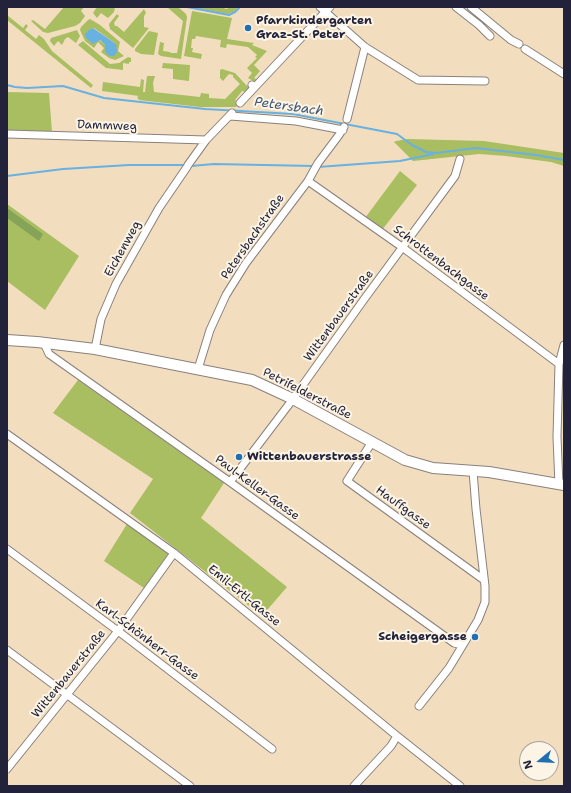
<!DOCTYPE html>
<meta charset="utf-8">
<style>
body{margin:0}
#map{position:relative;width:571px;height:793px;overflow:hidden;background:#f2debf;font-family:"Shantell Sans",sans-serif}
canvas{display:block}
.frame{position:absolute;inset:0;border:8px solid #22223b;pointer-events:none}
.north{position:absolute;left:519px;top:741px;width:40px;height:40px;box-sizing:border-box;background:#fcf5e5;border:1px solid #a5a1a1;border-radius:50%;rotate:252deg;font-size:11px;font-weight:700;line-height:16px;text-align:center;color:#22223b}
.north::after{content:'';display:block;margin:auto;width:14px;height:18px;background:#1f6fb2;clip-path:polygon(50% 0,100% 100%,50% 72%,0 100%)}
</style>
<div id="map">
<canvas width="571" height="793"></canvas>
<div class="frame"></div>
<div class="north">N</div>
</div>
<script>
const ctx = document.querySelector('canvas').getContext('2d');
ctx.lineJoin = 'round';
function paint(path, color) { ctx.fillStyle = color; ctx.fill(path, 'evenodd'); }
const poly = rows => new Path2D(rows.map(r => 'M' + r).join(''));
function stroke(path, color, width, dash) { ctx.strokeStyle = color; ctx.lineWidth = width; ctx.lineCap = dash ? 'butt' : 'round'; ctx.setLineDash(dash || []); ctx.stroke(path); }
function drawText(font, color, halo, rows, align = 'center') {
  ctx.font = font + ' "Shantell Sans",sans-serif'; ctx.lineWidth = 4; ctx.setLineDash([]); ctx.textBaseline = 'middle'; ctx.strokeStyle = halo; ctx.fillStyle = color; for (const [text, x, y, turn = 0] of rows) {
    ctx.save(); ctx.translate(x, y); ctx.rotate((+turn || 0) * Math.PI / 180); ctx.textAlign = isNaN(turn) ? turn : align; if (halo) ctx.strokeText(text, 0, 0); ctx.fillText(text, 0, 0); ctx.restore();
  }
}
paint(poly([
 [64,7,84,7,81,11,85,16,80,23,75,26,48,33,43,32,31,21,33,20,45,29],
 [97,7,115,7,114,12,108,18,101,13,97,18,93,13],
 [167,7,178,7,186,14,187,17,181,59,161,56,158,54,160,42,164,43,163,51,170,52,171,53,177,53,179,43,183,21],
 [190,7,222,7,226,9,231,7,238,7,235,11,228,14],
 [144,9,146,13,144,16,144,27,149,28,133,48,110,29,109,24,117,14,119,16,114,23,115,26,117,26,124,32],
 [192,11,232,18,227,39,254,43,252,45,267,51,254,65,260,71,254,78,258,80,255,82,248,78,252,73,247,68,257,58,255,57,257,55,248,47,227,44,226,48,220,47,221,40,196,36,195,39,192,39,191,48,193,48,192,52,202,54,201,59,184,56],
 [7,15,23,28,26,24,28,26,25,30,36,39,39,35,44,39,52,51,93,85,91,88,7,20],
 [90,19,100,25,120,42,118,51,124,56,115,60,109,58,101,52,104,48,98,42,94,48,85,41,80,30,81,27,88,20],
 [94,28,101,33,116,44,105,45,99,40,96,41,89,30],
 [77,30,80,36,76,43,68,37,65,39,62,45,58,41,54,46,50,41,51,38],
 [149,31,158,33,154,55,141,54,135,51,135,49],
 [83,41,110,64,119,63,128,57,131,58,131,62,129,62,129,64,123,63,123,70,106,68,78,45],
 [163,63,190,65,189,81,173,79,173,69,162,68],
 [222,69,235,73,247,86,248,85,249,86,249,90,246,92,242,91,235,100,238,102,236,107,200,107,139,100,137,97,139,96,102,91,103,82,140,87,141,79,144,80,143,92,145,92,147,76,155,76,153,83,154,92,200,97,201,93,209,94,209,98,225,99,240,84,233,77,233,75,229,74,223,81,220,78,220,70],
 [7,92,49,93,52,132,7,131],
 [408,139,484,141,564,153,564,166,551,162,506,156,479,154,413,161,394,142,396,141],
 [400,171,417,185,382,230,365,218],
 [7,204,79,256,45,310,7,281],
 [78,380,224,483,201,518,287,587,262,616,130,513,153,479,53,413],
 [127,524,168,554,144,588,104,561]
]), '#a9bd61');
paint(poly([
 [7,208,43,234,39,241,7,218]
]), '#86a457');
paint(poly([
 [93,28,116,44,117,52,114,56,109,56,105,51,105,45,100,40,93,44,86,38,85,34,89,30]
]), '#68b1e0');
stroke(poly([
 [187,7,229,15,235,12,240,7],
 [7,85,15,87,27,88,63,86,104,98,205,109,293,114,397,134,412,145,426,152,436,153,476,148,536,155,564,160],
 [191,166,214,164,314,166],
 [318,167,400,161,433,154],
 [7,176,63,169,129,165,186,165]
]), '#68b1e0', 2);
const street = poly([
 [320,7,365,47,418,80,485,81],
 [456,7,479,25,490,36],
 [471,7,511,40,519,44],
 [525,49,564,74],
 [252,85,254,88,330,7],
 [240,103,254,88],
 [230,116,296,121,343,130],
 [347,119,365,47],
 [7,134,206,140],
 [188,165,206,140,232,113],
 [308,181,402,247,559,364],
 [44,343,49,354,230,482,454,643,462,645],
 [95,349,101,319,116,284,159,208,187,167],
 [198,369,210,330,226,295,246,263,308,181,318,163,339,135,344,127],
 [7,434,174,553,397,736,460,786],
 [372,442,347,481,484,580],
 [230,482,290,403,365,298,455,176,460,159],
 [559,485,557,437,559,364,564,345],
 [7,549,118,631,272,749],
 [7,650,190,786],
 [419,706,449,668,478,620,485,602,485,586,476,509,473,471],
 [7,769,118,631,174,553],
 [354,786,391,746,397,736]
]);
const secondary = poly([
 [7,340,37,342,95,349,252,380,293,399,405,460,433,468,489,472,564,485]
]);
stroke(street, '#8a807d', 9);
stroke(secondary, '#8a807d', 12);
stroke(street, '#fff', 7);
stroke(secondary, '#fff', 10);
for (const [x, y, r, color] of [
 [248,28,4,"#1f6fb2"],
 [239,457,4,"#1f6fb2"],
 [475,637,4,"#1f6fb2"]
]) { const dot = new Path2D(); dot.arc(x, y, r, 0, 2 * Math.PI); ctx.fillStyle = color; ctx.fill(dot); stroke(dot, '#fcf5e5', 1.5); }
drawText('bold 12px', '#22223b', '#fcf5e5', [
 ["Pfarrkindergarten",256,21],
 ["Graz-St. Peter",256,35],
 ["Wittenbauerstrasse",247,457],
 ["Scheigergasse",467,637,"right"]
], 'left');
drawText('12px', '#22223b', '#fcf5e5', [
 ["Dammweg",107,126,2],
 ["Petersbachstraße",253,237,-55],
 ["Eichenweg",123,249,-61],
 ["Schrottenbachgasse",441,263,37],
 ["Wittenbauerstraße",339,316,-54],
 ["Petrifelderstraße",307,394,27],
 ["Paul-Keller-Gasse",257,488,36],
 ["Hauffgasse",403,508,36],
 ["Emil-Ertl-Gasse",244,596,39],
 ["Karl-Schönherr-Gasse",147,640,37],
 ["Wittenbauerstraße",69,674,-51]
]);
drawText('italic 13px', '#3a5475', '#fcf5e5', [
 ["Petersbach",289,107,8]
]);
</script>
